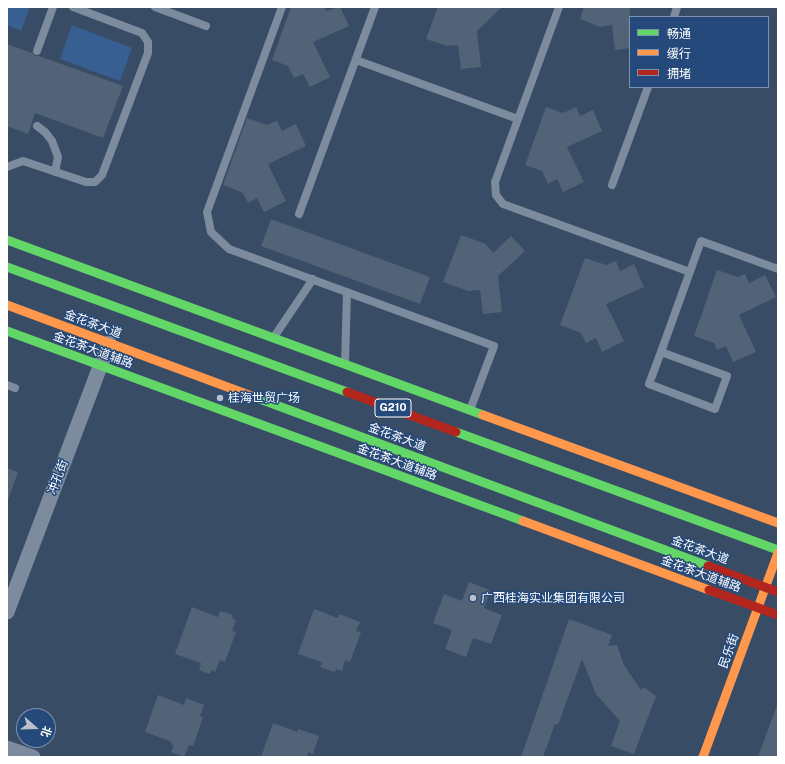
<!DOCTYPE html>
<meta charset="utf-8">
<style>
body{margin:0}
#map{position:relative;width:785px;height:764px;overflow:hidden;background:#384c66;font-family:"Public Sans","Noto Sans SC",sans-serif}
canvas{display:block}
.frame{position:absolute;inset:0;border:8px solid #fff;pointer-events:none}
.legend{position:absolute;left:629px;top:16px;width:140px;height:72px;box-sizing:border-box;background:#24497a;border:1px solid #7c92af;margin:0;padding:5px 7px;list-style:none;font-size:12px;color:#fff}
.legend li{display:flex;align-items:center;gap:8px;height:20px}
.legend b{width:20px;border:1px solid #7c92af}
.north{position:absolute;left:16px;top:708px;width:40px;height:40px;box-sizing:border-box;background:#24497a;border:1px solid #7c92af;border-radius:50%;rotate:110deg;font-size:11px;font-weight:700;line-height:16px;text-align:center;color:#fff}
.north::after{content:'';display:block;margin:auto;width:14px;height:18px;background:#b9c0c9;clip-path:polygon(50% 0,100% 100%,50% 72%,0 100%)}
</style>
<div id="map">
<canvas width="785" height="764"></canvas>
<div class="frame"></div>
<ul class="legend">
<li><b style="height:5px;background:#63d668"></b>畅通</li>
<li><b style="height:5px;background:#ff974d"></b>缓行</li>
<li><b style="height:5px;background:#b3261e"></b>拥堵</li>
</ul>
<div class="north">北</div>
</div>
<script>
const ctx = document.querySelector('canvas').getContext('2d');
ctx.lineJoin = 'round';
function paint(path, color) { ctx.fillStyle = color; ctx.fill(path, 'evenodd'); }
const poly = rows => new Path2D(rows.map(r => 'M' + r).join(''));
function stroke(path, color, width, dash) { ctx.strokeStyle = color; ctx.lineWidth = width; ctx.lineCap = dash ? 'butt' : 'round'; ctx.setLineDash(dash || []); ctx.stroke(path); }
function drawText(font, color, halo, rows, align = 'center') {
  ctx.font = font + ' "Public Sans","Noto Sans SC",sans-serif'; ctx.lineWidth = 3; ctx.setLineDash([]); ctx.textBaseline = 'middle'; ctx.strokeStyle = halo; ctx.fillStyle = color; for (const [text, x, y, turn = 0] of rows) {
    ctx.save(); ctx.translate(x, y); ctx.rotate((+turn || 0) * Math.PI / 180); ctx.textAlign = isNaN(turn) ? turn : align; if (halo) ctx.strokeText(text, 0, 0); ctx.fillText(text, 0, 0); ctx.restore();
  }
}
paint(poly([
 [7,7,30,7,21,31,7,25],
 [72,25,132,48,120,81,60,59]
]), '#375f91');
paint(poly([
 [291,7,324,7,326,11,340,7,349,26,313,42,330,77,310,87,303,74,294,78,288,66,272,60],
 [438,7,502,7,477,31,481,67,461,69,458,45,447,46,426,39],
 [584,7,630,7,630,48,615,50,612,25,600,27,580,19],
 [7,44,32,53,35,56,39,56,123,86,103,138,35,113,28,134,7,126],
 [546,107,563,113,576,107,580,116,593,110,602,131,567,147,584,182,563,192,557,179,548,184,542,171,525,165],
 [247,118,267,125,277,121,282,131,296,124,306,146,268,164,286,201,264,212,257,198,248,203,243,193,223,185],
 [271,219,430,277,420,304,261,246],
 [461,235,486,244,493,253,511,236,525,251,498,276,502,312,483,314,480,290,468,291,443,282],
 [585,258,606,265,616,261,620,271,634,264,644,287,606,304,624,341,602,352,596,338,586,343,581,333,560,325],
 [717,270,738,277,745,274,749,283,765,275,776,297,739,315,756,352,733,362,726,346,717,350,714,343,694,336],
 [7,468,18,472,8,500,7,500],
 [469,582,490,590,484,608,502,615,491,644,473,638,466,657,445,649,452,630,433,623,444,594,462,601],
 [192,607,218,617,220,611,233,615,232,618,236,620,232,631,236,632,225,662,220,660,215,672,211,670,210,674,199,670,201,663,175,654],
 [314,609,338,618,339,614,360,622,356,631,361,632,350,662,345,660,342,671,336,669,335,672,320,667,322,662,298,654],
 [569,619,612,635,608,646,617,645,624,665,641,690,644,687,656,696,634,754,611,746,620,721,596,694,582,659,558,725,555,724,543,757,521,757],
 [158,695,184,705,186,698,204,705,200,716,203,717,196,738,193,746,189,745,184,757,171,752,174,745,171,744,172,742,145,732],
 [777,705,778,757,758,757],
 [273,723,297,732,298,729,319,736,313,754,308,752,307,757,261,757]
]), '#526378');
stroke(poly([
 [155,7,206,26],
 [282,7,207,212,211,232,229,249,494,346,470,410],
 [559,7,495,182,496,195,503,204,690,272],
 [674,17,677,7],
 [37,51,53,7],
 [356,60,518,119],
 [37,126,45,132,52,141,58,157,55,172],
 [7,167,23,161,86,182,95,182,102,175,148,53,148,42,142,33,73,7],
 [612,185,648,87],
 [299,214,375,7],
 [274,337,313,279],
 [661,352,727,376,715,409,649,384,661,352,701,241,778,269],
 [345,364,347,292],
 [7,385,15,388]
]), '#7c8b9d', 8);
stroke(poly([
 [7,612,109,343],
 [7,748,33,757]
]), '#7c8b9d', 15);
stroke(poly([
 [7,240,483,415],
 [7,267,347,392],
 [7,331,523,521],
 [257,398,708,566],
 [456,432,778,550]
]), '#63d668', 9);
stroke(poly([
 [7,305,257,398],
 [483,415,778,523],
 [523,521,709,590],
 [703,757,778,553]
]), '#ff974d', 9);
stroke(poly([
 [347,392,456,432],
 [708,566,778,592],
 [709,590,778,615]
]), '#b3261e', 9);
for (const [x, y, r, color] of [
 [220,398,4,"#b9c0c9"],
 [473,598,4,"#b9c0c9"]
]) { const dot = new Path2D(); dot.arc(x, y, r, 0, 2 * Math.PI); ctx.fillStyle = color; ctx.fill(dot); stroke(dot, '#24497a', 1.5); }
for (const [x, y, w] of [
 [393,408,36]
]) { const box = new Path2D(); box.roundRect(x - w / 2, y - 9, w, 18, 3); ctx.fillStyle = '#24497a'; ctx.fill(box); stroke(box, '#fff', 1); }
drawText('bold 11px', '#fff', null, [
 ["G210",393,408]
]);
drawText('12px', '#fff', '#24497a', [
 ["金花茶大道",93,324,20],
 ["金花茶大道辅路",93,350,20],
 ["金花茶大道",397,437,20],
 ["金花茶大道辅路",397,462,20],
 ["冲孔街",58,477,-69],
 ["金花茶大道",700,550,20],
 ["金花茶大道辅路",701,574,20],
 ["民乐街",729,651,-70]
]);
drawText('12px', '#fff', '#24497a', [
 ["桂海世贸广场",228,398],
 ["广西桂海实业集团有限公司",481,598]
], 'left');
</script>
